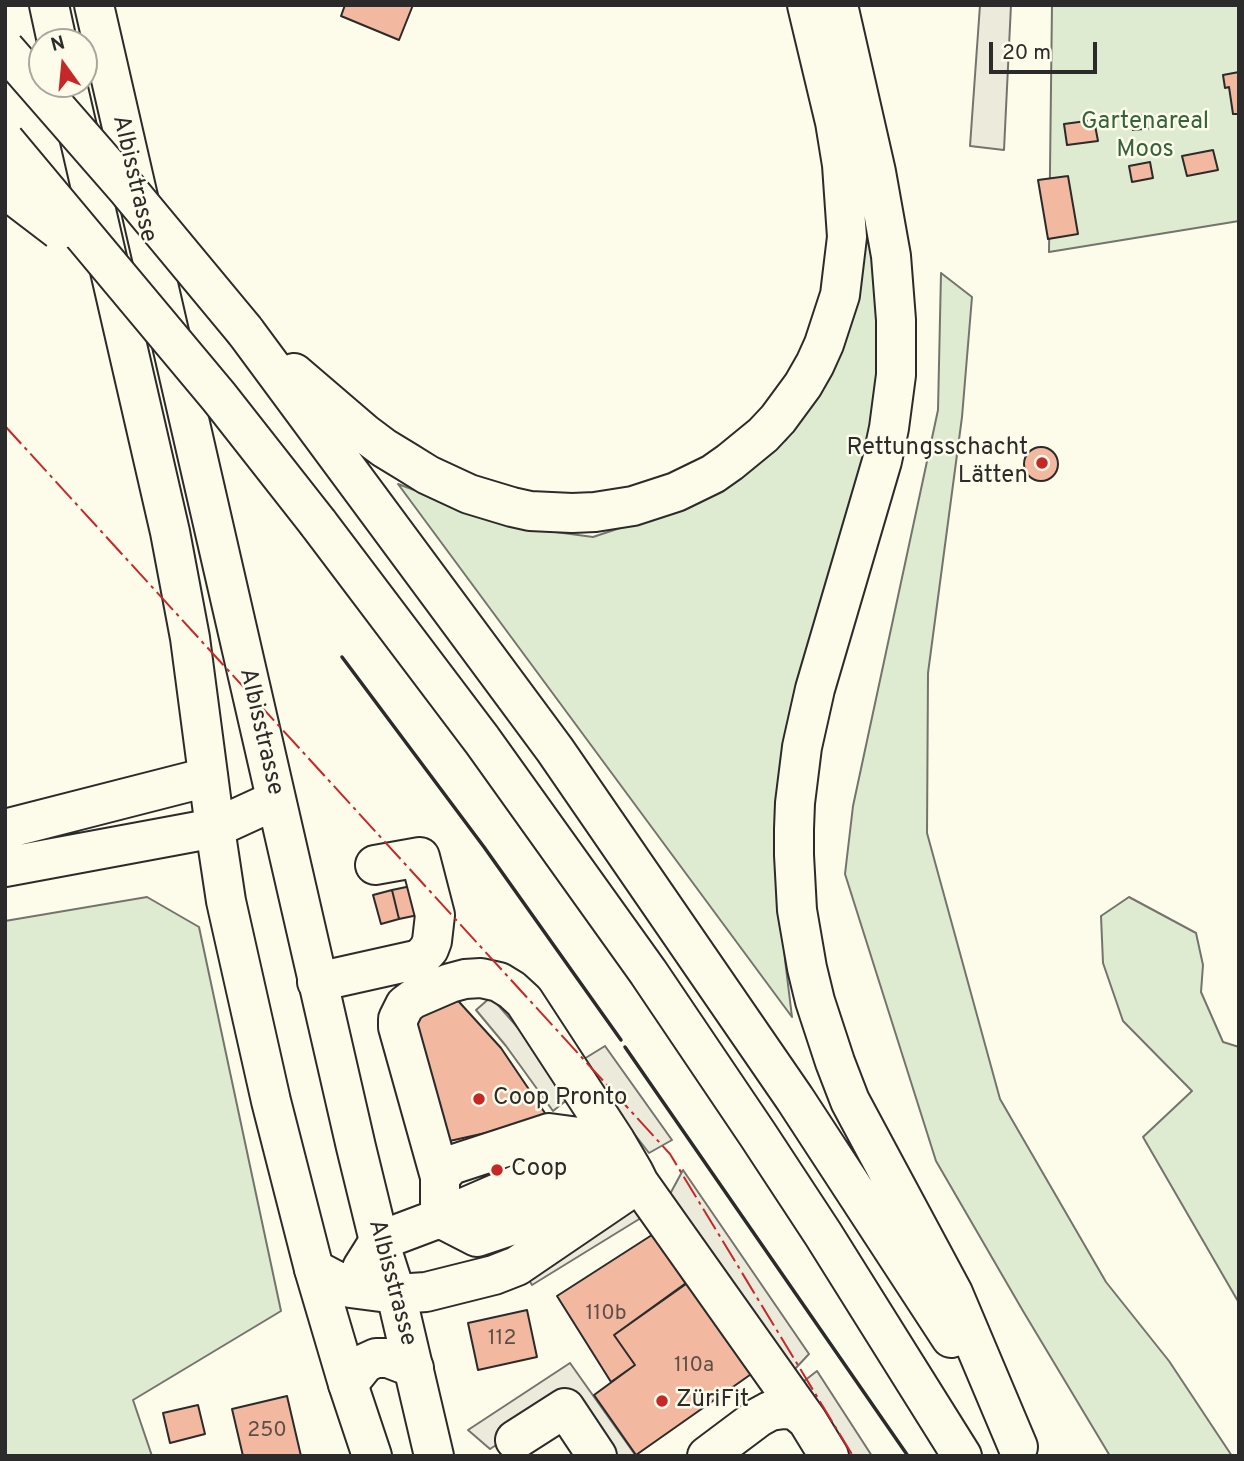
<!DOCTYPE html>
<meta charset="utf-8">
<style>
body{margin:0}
#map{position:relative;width:1244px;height:1461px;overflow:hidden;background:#fdfbea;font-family:Overpass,sans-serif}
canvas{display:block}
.frame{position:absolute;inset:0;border:7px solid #2b2b2b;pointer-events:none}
.north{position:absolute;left:28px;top:28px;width:70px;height:70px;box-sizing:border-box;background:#fdfbea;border:2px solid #a9a89e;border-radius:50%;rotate:345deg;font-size:19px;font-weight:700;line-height:28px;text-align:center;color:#2b2b2b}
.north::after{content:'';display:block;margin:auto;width:24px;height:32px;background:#c62828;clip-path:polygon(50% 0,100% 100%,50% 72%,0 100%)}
.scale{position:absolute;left:989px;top:42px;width:108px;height:32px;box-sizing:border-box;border:4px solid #2b2b2b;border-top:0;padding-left:9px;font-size:21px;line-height:24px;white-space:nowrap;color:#2b2b2b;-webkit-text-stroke:5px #fdfbea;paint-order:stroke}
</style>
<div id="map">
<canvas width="1244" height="1461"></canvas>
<div class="frame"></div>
<div class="north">N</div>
<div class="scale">20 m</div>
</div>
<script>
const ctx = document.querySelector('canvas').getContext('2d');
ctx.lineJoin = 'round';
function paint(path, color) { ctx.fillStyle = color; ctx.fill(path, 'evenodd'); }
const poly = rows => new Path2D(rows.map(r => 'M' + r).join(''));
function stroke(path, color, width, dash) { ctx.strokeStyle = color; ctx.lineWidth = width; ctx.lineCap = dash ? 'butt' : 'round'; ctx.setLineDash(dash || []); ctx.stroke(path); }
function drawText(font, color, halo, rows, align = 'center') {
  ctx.font = font + ' Overpass,sans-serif'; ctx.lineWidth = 5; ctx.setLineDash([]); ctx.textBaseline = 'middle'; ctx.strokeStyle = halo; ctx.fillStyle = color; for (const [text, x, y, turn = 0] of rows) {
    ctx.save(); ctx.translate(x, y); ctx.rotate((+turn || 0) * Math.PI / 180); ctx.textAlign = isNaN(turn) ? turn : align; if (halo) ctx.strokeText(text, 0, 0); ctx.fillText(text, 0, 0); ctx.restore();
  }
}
const green = poly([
 [1052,5,1239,5,1239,221,1049,252,1052,5],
 [870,225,883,357,857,499,801,671,776,802,785,960,792,1017,398,484,511,526,593,537,689,505,786,440,838,356,861,230,870,225],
 [941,273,972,297,962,417,928,673,927,833,1000,1099,1106,1282,1169,1361,1232,1456,1110,1456,1023,1311,936,1161,845,874,853,806,938,410,941,273],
 [147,897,199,927,281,1311,133,1400,152,1456,5,1456,5,921,147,897],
 [1129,897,1196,933,1203,965,1201,992,1223,1042,1239,1047,1239,1303,1143,1137,1192,1091,1123,1021,1103,963,1101,916,1129,897]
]);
paint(green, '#deebd1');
stroke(green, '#74746e', 2);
const parking = poly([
 [980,5,1011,5,1004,150,970,146,980,5],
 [491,997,526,1037,568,1099,553,1111,506,1046,476,1010,491,997],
 [605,1046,672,1140,649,1153,579,1062,605,1046],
 [683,1170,809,1354,793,1371,670,1194,683,1170],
 [643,1204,649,1213,532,1285,526,1275,643,1204],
 [570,1363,636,1456,606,1456,566,1400,490,1449,468,1430,570,1363],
 [817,1371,872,1456,838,1456,795,1388,817,1371]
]);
paint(parking, '#eceadb');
stroke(parking, '#74746e', 2);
const building = poly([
 [345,5,413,5,399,40,341,16,345,5],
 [1239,72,1239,114,1233,114,1229,87,1225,88,1223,75,1239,72],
 [1151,114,1153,128,1133,130,1131,117,1151,114],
 [1094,120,1098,141,1067,145,1064,124,1094,120],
 [1213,150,1218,170,1187,176,1182,156,1213,150],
 [1150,162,1153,178,1132,182,1129,166,1150,162],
 [1068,176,1078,234,1048,239,1038,180,1068,176],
 '1024 464a17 17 0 1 1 34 0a17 17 0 1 1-34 0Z',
 [411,886,418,915,399,919,392,890,411,886],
 [392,890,399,919,381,924,373,895,392,890],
 [451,993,501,1048,549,1119,445,1142,416,1020,451,993],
 [655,1233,686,1284,614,1335,635,1365,611,1382,557,1296,655,1233],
 [693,1278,757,1370,636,1455,594,1395,635,1365,614,1335,693,1278],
 [527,1310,537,1357,478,1370,468,1323,527,1310],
 [287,1396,301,1456,243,1456,232,1409,287,1396],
 [198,1405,205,1434,170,1443,163,1413,198,1405]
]);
paint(building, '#f2b8a0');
stroke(building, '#2b2b2b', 2);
const minor = poly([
 [317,982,420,959,429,949,432,941,435,915,420,857,375,865],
 [440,1177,451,1165,549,1133,616,1142],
 [639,1183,807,1420],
 [440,1218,477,1237,510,1226,590,1180,608,1154],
 [362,1268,379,1241,440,1218,616,1142],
 [314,1269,350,1288,396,1294,426,1292,494,1275,517,1266,639,1183,633,1171,616,1142,524,1001,512,990,499,982,481,978,465,979,450,983,413,999,405,1005,398,1019,398,1027,440,1177,440,1218],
 [348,1384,365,1363,376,1358,388,1358,414,1368],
 [515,1440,565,1408,597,1456],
 [707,1456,759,1417,770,1411,784,1409,795,1410,807,1420,829,1456]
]);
const major = poly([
 [49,5,57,42],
 [94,5,356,1147,379,1241,396,1294,434,1456],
 [67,84,170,532,190,638,215,828,226,901,271,1101,314,1269,348,1384,372,1456],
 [215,828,276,800]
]);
const highway = poly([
 [838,5,876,172,891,256,896,320,896,375,889,428,882,461,815,689,802,747,795,803,794,829,794,855,797,910,807,968,815,1001,835,1062,850,1101,953,1293,1018,1447],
 [245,331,555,750,795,1099,951,1338],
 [294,373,364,433,384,448,407,462,428,475,469,494,512,507,530,511,572,513,595,512,633,506,676,492,713,474,730,462,763,435,778,419,803,385,815,364,824,344,840,295,847,237,842,165,835,122,807,5],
 [318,523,482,740,648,972,758,1135,823,1234,962,1456],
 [5,829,208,777],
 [5,867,215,828]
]);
stroke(minor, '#2b2b2b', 42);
stroke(major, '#2b2b2b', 42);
stroke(highway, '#2b2b2b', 42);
stroke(minor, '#fdfbea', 38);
stroke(major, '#fdfbea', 38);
stroke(highway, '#fdfbea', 38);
const highwayBridge = poly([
 [5,49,128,190,245,331],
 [5,141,219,397,318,523],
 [5,189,59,230]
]);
stroke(highwayBridge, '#2b2b2b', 42, []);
stroke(highwayBridge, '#fdfbea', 38);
stroke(poly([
 [342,657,484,847,621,1040],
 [625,1047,908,1456]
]), '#2b2b2b', 3.5);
stroke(poly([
 [5,426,670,1154,853,1456]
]), '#c62828', 2, [24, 5, 3.5, 5]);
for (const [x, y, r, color] of [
 [1042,463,7,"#c62828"],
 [479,1099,7,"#c62828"],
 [497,1170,7,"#c62828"],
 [662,1401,7,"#c62828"]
]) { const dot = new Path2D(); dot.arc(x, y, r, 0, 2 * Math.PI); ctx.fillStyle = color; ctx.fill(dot); stroke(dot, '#fdfbea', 2.5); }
drawText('21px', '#5d4e48', null, [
 ["110b",606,1315],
 ["112",502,1340],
 ["110a",694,1367],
 ["250",267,1432]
]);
drawText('24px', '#34623c', '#fdfbea', [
 ["Gartenareal",1145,123],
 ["Moos",1145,151]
]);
drawText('24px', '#2b2b2b', '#fdfbea', [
 ["Albisstrasse",133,179,77],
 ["Albisstrasse",260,732,77],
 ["Albisstrasse",391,1283,75]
]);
drawText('24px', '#2b2b2b', '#fdfbea', [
 ["Rettungsschacht",1028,449,"right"],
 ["Lätten",1028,477,"right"],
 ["Coop Pronto",493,1099],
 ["Coop",511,1170],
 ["ZüriFit",676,1401]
], 'left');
</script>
